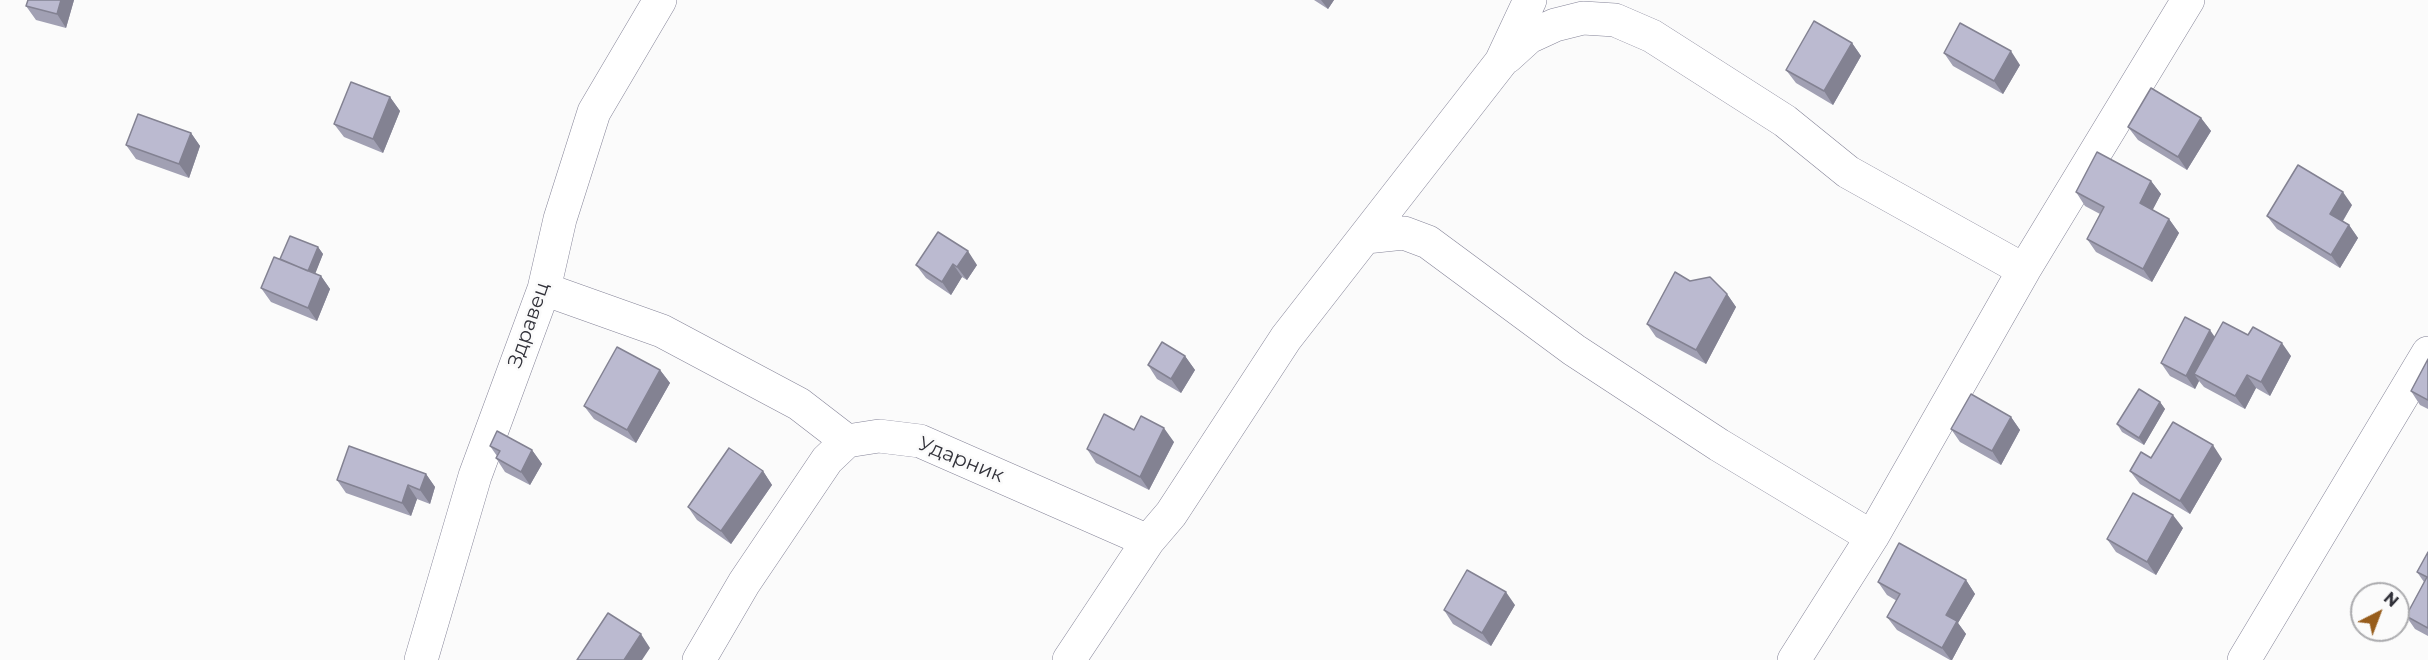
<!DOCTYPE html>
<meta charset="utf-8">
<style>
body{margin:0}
#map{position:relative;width:2428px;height:660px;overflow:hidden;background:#fbfbfb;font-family:Montserrat,sans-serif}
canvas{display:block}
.north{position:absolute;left:2350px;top:582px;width:60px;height:60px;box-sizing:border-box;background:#fbfbfb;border:2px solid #ababae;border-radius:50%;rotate:42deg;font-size:16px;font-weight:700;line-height:24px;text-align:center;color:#32323a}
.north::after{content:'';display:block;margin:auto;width:21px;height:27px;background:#975d1c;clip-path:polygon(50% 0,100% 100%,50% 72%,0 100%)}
</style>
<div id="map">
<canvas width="2428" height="660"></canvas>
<div class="north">N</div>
</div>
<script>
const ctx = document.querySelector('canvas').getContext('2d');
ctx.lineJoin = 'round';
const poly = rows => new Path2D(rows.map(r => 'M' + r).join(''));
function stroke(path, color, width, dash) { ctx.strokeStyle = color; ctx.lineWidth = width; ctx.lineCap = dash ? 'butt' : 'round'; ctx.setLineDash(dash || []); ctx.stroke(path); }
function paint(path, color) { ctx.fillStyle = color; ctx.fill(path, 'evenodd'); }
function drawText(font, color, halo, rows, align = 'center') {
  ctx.font = font + ' Montserrat,sans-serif'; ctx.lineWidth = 5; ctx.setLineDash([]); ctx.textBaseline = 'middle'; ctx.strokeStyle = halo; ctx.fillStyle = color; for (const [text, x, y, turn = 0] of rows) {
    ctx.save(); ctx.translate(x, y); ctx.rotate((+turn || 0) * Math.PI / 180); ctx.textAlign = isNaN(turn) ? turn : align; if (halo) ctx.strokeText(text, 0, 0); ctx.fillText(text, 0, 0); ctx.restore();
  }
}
const street = poly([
 [1507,57,1529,37,1555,25,1583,18,1615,20,1652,36,1785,121,1848,172,2024,270],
 [1366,237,1404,233,1428,242,1574,350,1719,445,1872,537],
 [544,289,662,331,799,404,847,441],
 [421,660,475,476,544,289,560,219,594,112,660,0],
 [699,660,744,583,827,460,847,441,879,436,920,441,1148,541],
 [1069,660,1148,541,1171,514,1286,338,1501,62,1530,0],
 [1794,660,1872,537,2024,270,2188,0],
 [2244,660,2428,353]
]);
stroke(street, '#858498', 34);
stroke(street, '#fff', 33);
paint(poly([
 [28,0,74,0,66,28,36,20,26,6],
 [1314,0,1334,0,1328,9],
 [1852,43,1861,56,1833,105,1796,83,1786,70],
 [1944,53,2020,65,2003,94,1953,66],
 [390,97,400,111,383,153,344,137,334,124],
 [2201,118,2211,131,2187,170,2138,140,2128,127],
 [191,133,200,146,189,178,136,159,126,145],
 [2151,181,2161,194,2152,210,2169,219,2179,233,2152,282,2096,252,2087,239,2100,214,2085,206,2076,192],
 [2352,205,2343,221,2349,225,2358,238,2340,268,2277,229,2267,216],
 [318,247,323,254,315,273,321,276,330,289,317,321,271,302,261,288,280,259],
 [916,265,977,265,967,280,962,277,951,295,926,278],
 [1690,281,1727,294,1736,307,1706,364,1656,337,1647,324],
 [2215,337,2291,356,2270,396,2256,388,2245,409,2204,387,2199,381,2195,389,2170,376,2161,363],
 [1185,356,1195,370,1181,393,1157,379,1148,365],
 [2428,359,2428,409,2420,405,2411,391],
 [660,370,670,383,636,443,594,419,584,406],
 [2160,402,2165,409,2144,445,2122,432,2117,424],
 [2011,417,2020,430,2001,465,1960,442,1951,429],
 [1134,430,1174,442,1149,490,1096,463,1087,449],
 [490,446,532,450,542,464,530,485,505,472,496,458,497,456],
 [2151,458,2222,459,2190,514,2140,484,2130,471],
 [763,471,772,485,731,544,697,520,688,507],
 [426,474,435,487,430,504,417,499,411,516,346,493,337,480],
 [2183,528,2156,575,2116,552,2107,539],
 [2428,552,2428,636,2415,629,2406,616,2424,582,2417,572],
 [1966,580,1975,594,1958,623,1966,634,1952,660,1950,660,1897,630,1887,617,1897,601,1887,595,1878,582],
 [1515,605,1491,646,1453,624,1444,610]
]), '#a1a0b3');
paint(poly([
 [61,0,74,0,66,28,57,14],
 [1321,0,1334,0,1328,9],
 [1852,43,1861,56,1833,105,1824,91],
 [2011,51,2020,65,2003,94,1994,81],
 [390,97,400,111,383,153,373,139],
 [2201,118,2211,131,2187,170,2178,157],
 [191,133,200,146,189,178,179,164],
 [2151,181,2161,194,2149,217,2140,203],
 [2343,192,2352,205,2339,227,2330,214],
 [2169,219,2179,233,2152,282,2143,269],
 [2349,225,2358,238,2340,268,2331,255],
 [318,247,323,254,312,282,307,274],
 [968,251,977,265,967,280,957,267],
 [953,264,962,277,951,295,942,282],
 [321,276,330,289,317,321,308,308],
 [1727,294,1736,307,1706,364,1696,350],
 [2210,330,2219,343,2194,374,2199,381,2195,389,2186,376],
 [2282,343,2291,356,2270,396,2261,382],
 [1185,356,1195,370,1181,393,1171,379],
 [660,370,670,383,636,443,627,430],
 [2247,375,2256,388,2245,409,2235,396],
 [2160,402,2165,409,2144,445,2139,438],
 [2011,417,2020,430,2001,465,1992,451],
 [1164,428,1174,442,1149,490,1140,477],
 [2213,445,2222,459,2190,514,2180,501],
 [532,450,542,464,530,485,521,472],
 [763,471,772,485,731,544,721,531],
 [426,474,435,487,430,504,420,490],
 [408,485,417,499,411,516,402,503],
 [2173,515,2183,528,2156,575,2147,562],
 [1966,580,1975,594,1958,623,1966,634,1952,660,1951,660,1942,648,1946,615],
 [1506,592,1515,605,1491,646,1482,633],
 [641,634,650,648,642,660,624,660]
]), '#838292');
const building = poly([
 [28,0,61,0,57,14,26,6,28,0],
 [1814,21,1852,43,1824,91,1786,70,1814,21],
 [1960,23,2011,51,1994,81,1944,53,1960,23],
 [351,82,390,97,373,139,334,124,351,82],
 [2151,88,2201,118,2178,157,2128,127,2151,88],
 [138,114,191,133,179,164,126,145,138,114],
 [2097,152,2151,181,2140,203,2169,219,2143,269,2087,239,2104,207,2076,192,2097,152],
 [2298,165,2343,192,2330,214,2349,225,2331,255,2267,216,2298,165],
 [938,232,968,251,957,267,953,264,942,282,916,265,938,232],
 [290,236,318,247,308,271,280,259,290,236],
 [274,257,321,276,308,308,261,288,274,257],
 [1675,272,1690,281,1710,277,1727,294,1696,350,1647,324,1675,272],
 [2185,317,2210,330,2186,376,2161,363,2185,317],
 [2223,322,2248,335,2253,327,2282,343,2261,382,2247,375,2235,396,2194,374,2223,322],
 [1162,342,1185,356,1171,379,1148,365,1162,342],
 [617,347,660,370,627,430,584,406,617,347],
 [2428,359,2428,400,2411,391,2428,359],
 [2139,389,2160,402,2139,438,2117,424,2139,389],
 [1971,394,2011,417,1992,451,1951,429,1971,394],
 [1104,414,1134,430,1141,416,1164,428,1140,477,1087,449,1104,414],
 [2173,422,2213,445,2180,501,2130,471,2141,452,2151,458,2173,422],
 [497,431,532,450,521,472,496,458,500,451,490,446,497,431],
 [349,446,426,474,420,490,408,485,402,503,337,480,349,446],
 [729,448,763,471,721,531,688,507,729,448],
 [2133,493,2173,515,2147,562,2107,539,2133,493],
 [1899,543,1966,580,1946,615,1957,621,1942,648,1887,617,1900,594,1878,582,1899,543],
 [2428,552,2428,628,2406,616,2427,577,2417,572,2428,552],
 [1467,570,1506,592,1482,633,1444,610,1467,570],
 [608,613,641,634,624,660,577,660,608,613]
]);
paint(building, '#bbbad0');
stroke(building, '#838292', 1.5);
drawText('20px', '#32323a', '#fbfbfb', [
 ["Здравец",529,325,-71],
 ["Ударник",961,460,22]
]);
</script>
